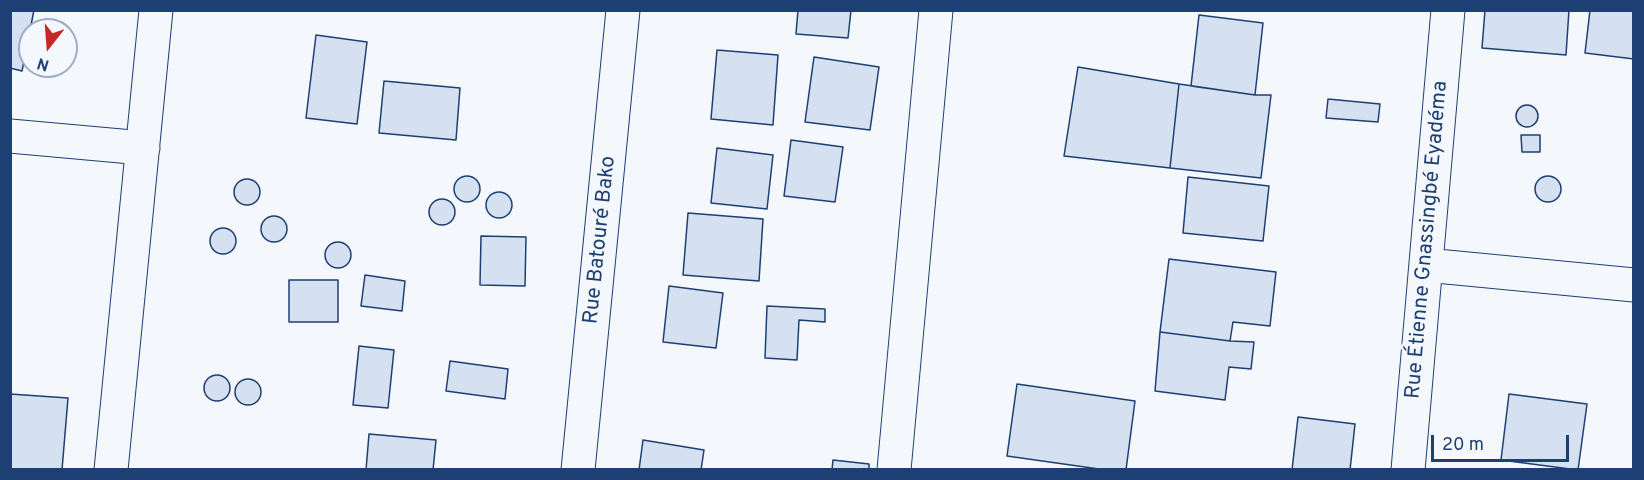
<!DOCTYPE html>
<meta charset="utf-8">
<style>
body{margin:0}
#map{position:relative;width:1644px;height:480px;overflow:hidden;background:#f4f7fb;font-family:Overpass,sans-serif}
canvas{display:block}
.frame{position:absolute;inset:0;border:12px solid #1d3f73;pointer-events:none}
.north{position:absolute;left:18px;top:18px;width:60px;height:60px;box-sizing:border-box;background:#f4f7fb;border:2px solid #9eadc5;border-radius:50%;rotate:197deg;font-size:16px;font-weight:700;line-height:24px;text-align:center;color:#1d3f73}
.north::after{content:'';display:block;margin:auto;width:21px;height:27px;background:#c62828;clip-path:polygon(50% 0,100% 100%,50% 72%,0 100%)}
.scale{position:absolute;left:1431px;top:435px;width:138px;height:27px;box-sizing:border-box;border:3px solid #1d3f73;border-top:0;padding-left:8px;font-size:18px;line-height:21px;white-space:nowrap;color:#1d3f73;-webkit-text-stroke:4px #f4f7fb;paint-order:stroke}
</style>
<div id="map">
<canvas width="1644" height="480"></canvas>
<div class="frame"></div>
<div class="north">N</div>
<div class="scale">20 m</div>
</div>
<script>
const ctx = document.querySelector('canvas').getContext('2d');
ctx.lineJoin = 'round';
function paint(path, color) { ctx.fillStyle = color; ctx.fill(path, 'evenodd'); }
const poly = rows => new Path2D(rows.map(r => 'M' + r).join(''));
function stroke(path, color, width, dash) { ctx.strokeStyle = color; ctx.lineWidth = width; ctx.lineCap = dash ? 'butt' : 'round'; ctx.setLineDash(dash || []); ctx.stroke(path); }
function drawText(font, color, halo, rows, align = 'center') {
  ctx.font = font + ' Overpass,sans-serif'; ctx.lineWidth = 4.5; ctx.setLineDash([]); ctx.textBaseline = 'middle'; ctx.strokeStyle = halo; ctx.fillStyle = color; for (const [text, x, y, turn = 0] of rows) {
    ctx.save(); ctx.translate(x, y); ctx.rotate((+turn || 0) * Math.PI / 180); ctx.textAlign = isNaN(turn) ? turn : align; if (halo) ctx.strokeText(text, 0, 0); ctx.fillText(text, 0, 0); ctx.restore();
  }
}
const building = poly([
 [10,10,34,10,22,71,10,68,10,10],
 [798,10,851,10,848,38,796,34,798,10],
 [1485,10,1569,10,1566,55,1482,48,1485,10],
 [1590,10,1634,10,1634,59,1585,53,1590,10],
 [1199,15,1263,23,1255,95,1191,86,1199,15],
 [316,35,367,42,357,124,306,118,316,35],
 [717,50,778,55,773,125,711,119,717,50],
 [814,57,879,67,870,130,805,122,814,57],
 [1078,67,1179,84,1170,168,1064,156,1078,67],
 [384,81,460,88,456,140,379,133,384,81],
 [1179,84,1255,95,1271,95,1261,178,1170,168,1179,84],
 [1328,99,1380,104,1378,122,1326,118,1328,99],
 '1516 116a11 11 0 1 1 22 0a11 11 0 1 1-22 0Z',
 [1521,135,1540,135,1540,152,1522,152,1521,135],
 [791,140,843,147,835,202,784,196,791,140],
 [717,148,773,155,767,209,711,203,717,148],
 '1535 189a13 13 0 1 1 26 0a13 13 0 1 1-26 0Z',
 '454 189a13 13 0 1 1 26 0a13 13 0 1 1-26 0Z',
 [1188,177,1269,186,1263,241,1183,233,1188,177],
 '234 192a13 13 0 1 1 26 0a13 13 0 1 1-26 0Z',
 '486 205a13 13 0 1 1 26 0a13 13 0 1 1-26 0Z',
 '429 212a13 13 0 1 1 26 0a13 13 0 1 1-26 0Z',
 [688,213,763,219,759,281,683,275,688,213],
 '261 229a13 13 0 1 1 26 0a13 13 0 1 1-26 0Z',
 '210 241a13 13 0 1 1 26 0a13 13 0 1 1-26 0Z',
 [481,236,526,237,525,286,480,285,481,236],
 '325 255a13 13 0 1 1 26 0a13 13 0 1 1-26 0Z',
 [1169,259,1276,272,1270,326,1233,322,1230,341,1160,332,1169,259],
 [365,275,405,281,402,311,361,306,365,275],
 [289,280,338,280,338,322,289,322,289,280],
 [669,286,723,293,716,348,663,342,669,286],
 [767,306,825,309,825,322,799,320,797,360,765,358,767,306],
 [1160,332,1230,341,1254,342,1251,369,1229,367,1225,400,1155,391,1160,332],
 [359,346,394,350,388,408,353,405,359,346],
 [450,361,508,369,505,399,446,391,450,361],
 '204 388a13 13 0 1 1 26 0a13 13 0 1 1-26 0Z',
 '235 392a13 13 0 1 1 26 0a13 13 0 1 1-26 0Z',
 [1017,384,1135,401,1126,470,1106,470,1007,456,1017,384],
 [10,394,68,398,62,470,10,470,10,394],
 [1509,394,1587,404,1578,470,1501,460,1509,394],
 [1298,417,1355,424,1350,470,1292,470,1298,417],
 [369,434,436,440,433,470,366,470,369,434],
 [643,440,704,450,701,470,639,470,643,440],
 [833,460,869,464,869,470,832,470,833,460]
]);
paint(building, '#d5e0f0');
stroke(building, '#1d3f73', 1.5);
const minor = poly([
 [10,136,143,148],
 [1426,265,1634,285],
 [111,470,156,10],
 [894,470,936,10],
 [1408,470,1448,10]
]);
const secondary = poly([
 [578,470,623,10]
]);
stroke(minor, '#1d3f73', 35);
stroke(secondary, '#1d3f73', 35);
stroke(minor, '#f4f7fb', 33);
stroke(secondary, '#f4f7fb', 33);
drawText('21px', '#1d3f73', '#f4f7fb', [
 ["Rue Batouré Bako",601,240,-84],
 ["Rue Étienne Gnassingbé Eyadéma",1428,240,-85]
]);
</script>
